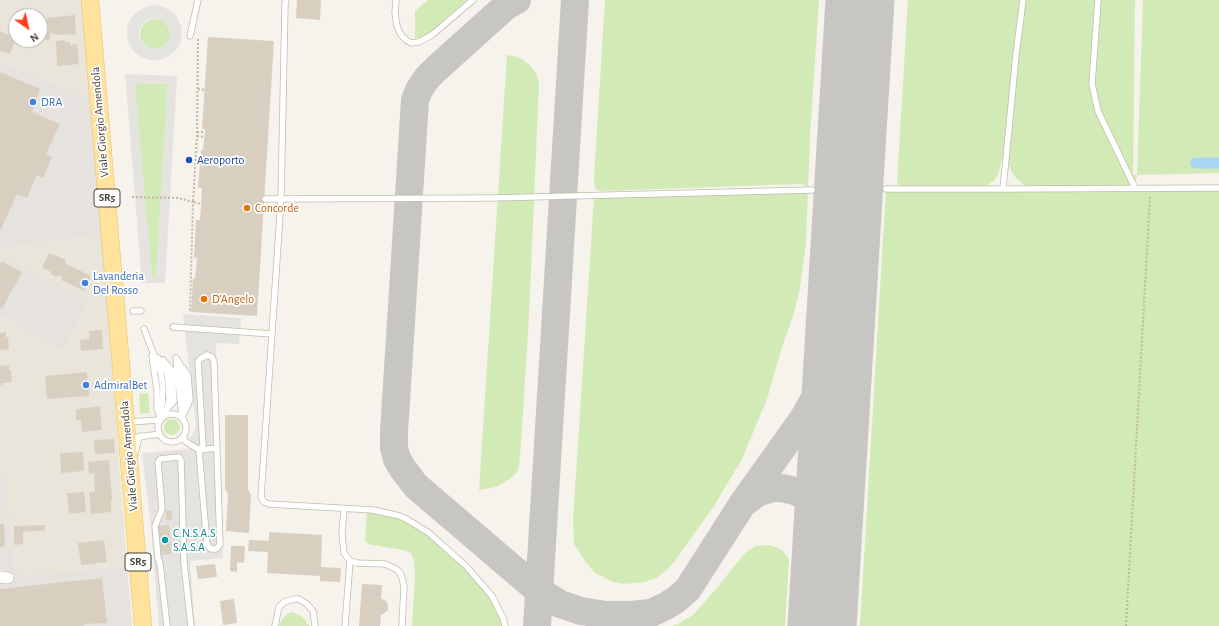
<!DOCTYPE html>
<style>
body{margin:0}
#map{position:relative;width:1219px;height:626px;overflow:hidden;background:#f6f3ec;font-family:"Alegreya Sans",sans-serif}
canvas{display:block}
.north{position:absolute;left:8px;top:8px;width:40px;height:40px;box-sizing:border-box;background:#fff;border:1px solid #b7b4b0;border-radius:50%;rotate:146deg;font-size:11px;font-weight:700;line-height:16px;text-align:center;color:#4b4439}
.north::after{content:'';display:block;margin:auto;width:14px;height:18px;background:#fc3f1d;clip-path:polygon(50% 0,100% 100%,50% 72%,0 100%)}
</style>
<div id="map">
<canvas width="1219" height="626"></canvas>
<div class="north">N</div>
</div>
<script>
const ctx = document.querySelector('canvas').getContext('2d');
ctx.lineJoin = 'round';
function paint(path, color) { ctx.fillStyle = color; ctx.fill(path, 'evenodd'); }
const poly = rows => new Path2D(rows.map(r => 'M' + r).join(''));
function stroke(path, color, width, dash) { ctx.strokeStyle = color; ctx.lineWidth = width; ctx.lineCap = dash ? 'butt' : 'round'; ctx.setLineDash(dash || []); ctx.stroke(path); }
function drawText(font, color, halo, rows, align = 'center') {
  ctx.font = font + ' "Alegreya Sans",sans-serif'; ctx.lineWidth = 3.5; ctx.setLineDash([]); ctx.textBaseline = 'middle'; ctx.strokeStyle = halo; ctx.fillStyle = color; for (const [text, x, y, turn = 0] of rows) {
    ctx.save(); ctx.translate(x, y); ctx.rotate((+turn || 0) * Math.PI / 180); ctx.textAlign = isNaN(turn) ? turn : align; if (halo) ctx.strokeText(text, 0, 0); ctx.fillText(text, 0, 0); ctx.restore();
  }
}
paint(poly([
 [0,0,82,0,92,99,0,62],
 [16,16,40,16,40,40,16,40],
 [102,234,127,566,46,573,15,574,7,477,0,477,0,315,63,352,87,304,0,255,0,249]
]), '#eae5da');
paint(poly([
 [0,62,92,99,102,234,0,249],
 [0,255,87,303,63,352,0,315],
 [0,477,7,477,15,574,46,573,127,566,132,626,0,626]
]), '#e6e2dd');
paint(poly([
 [428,0,467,0,428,34,420,38,415,38,415,11],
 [605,0,819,0,810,137,806,242,800,288,794,313,782,347,767,399,742,459,714,506,674,562,666,571,656,578,645,582,624,584,613,582,595,573,585,561,574,544,573,520,594,198,806,187,805,185,799,184,602,191,597,190,595,188,594,178],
 [908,0,1135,0,1133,175,1137,175,1143,0,1219,0,1219,173,1137,175,1135,188,1219,188,1219,626,860,626,886,189,1029,189,1016,178,1011,171,1009,163,1009,156,1003,155,998,175,994,181,987,185,979,186,903,187,899,185,897,182],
 '140 34a15 15 0 1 1 30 0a15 15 0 1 1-30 0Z',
 [507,55,513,56,522,59,531,66,537,75,539,84,529,315,522,429,519,467,516,473,511,478,496,487,479,490],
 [134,83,168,84,156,278,152,278],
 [148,393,150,413,140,414,139,394],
 '164 427a8 8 0 1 1 16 0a8 8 0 1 1-16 0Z',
 [367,511,401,517,432,536,464,565,490,596,501,618,503,626,412,626,415,577,414,561,411,553,403,550,372,545,368,544,365,540],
 [770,545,782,550,789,559,785,626,672,626,680,623,693,615,715,590,745,553,756,546],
 [292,612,299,615,304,618,309,626,279,626,282,619,286,615]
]), '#d2eab5');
paint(poly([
 [154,5,163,7,171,11,177,17,181,26,182,35,180,44,175,51,168,57,159,60,150,60,141,57,134,52,129,44,127,36,127,27,131,18,137,12,145,7],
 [153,18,159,19,167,24,170,29,170,34,167,43,163,47,153,49,148,48,144,45,139,36,139,31,141,26,144,22,148,19],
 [125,74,177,76,165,283,142,283],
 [135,83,168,84,156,278,152,278],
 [183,314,241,318,239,344,216,343,223,558,190,561,195,626,159,626,151,526,142,453,189,449,187,443,196,428]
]), '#e5e3e0');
stroke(poly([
 [1196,163,1219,163]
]), '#a9d4f2', 11);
stroke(poly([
 [517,0,506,6,436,69,427,78,419,90,415,100,394,432,394,448,397,459,403,469,416,486,539,591,560,604,581,611,606,615,631,615,651,613,666,606,677,599,688,589,743,503,803,419,819,391,833,356,837,345,840,326],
 [744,503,757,493,772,488,782,488,795,491,810,499,817,506,823,516,828,529],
 [537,626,575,0]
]), '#c8c6c3', 28);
stroke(poly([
 [822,626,860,0]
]), '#c8c6c3', 69);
paint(poly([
 [297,0,321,0,320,20,296,18],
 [75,15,76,34,56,35,51,33,49,41,40,38,40,29,48,32,47,18],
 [0,31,16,38,10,54,0,51],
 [208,37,274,41,257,316,191,312,193,278,195,279,197,258,194,258,196,220,200,220,202,188,198,188,201,150,203,150,205,129,202,129],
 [64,40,65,42,70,42,70,45,77,44,79,64,57,66,56,41],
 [0,72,40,89,32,112,60,124,46,154,52,157,43,178,37,175,27,198,17,194,0,231],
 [49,253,66,260,65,263,91,276,84,291,61,280,62,277,58,275,57,277,50,274,51,272,42,268],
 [2,262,22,272,2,309,0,308,0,265],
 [102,330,103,349,81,351,80,340,89,339,89,331],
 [6,332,6,337,8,337,9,349,0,350,0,333],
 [9,365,9,370,11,370,12,382,2,383,2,385,0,385,0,366],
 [87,372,89,396,47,399,45,376],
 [100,406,102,430,82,432,81,420,76,420,76,409],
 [225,415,248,415,248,489,251,495,249,533,226,531,228,494,225,489],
 [114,439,115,453,95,454,94,440],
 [83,452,84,471,61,473,60,453],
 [109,460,112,500,111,501,111,512,91,514,89,492,95,492,94,473,89,474,88,462],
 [84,492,86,512,69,514,67,493],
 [166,511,172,511,172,520,166,520],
 [0,524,4,524,5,546,0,547],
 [45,525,45,530,23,532,23,544,14,545,14,526],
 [169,525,172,554,161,555,158,526],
 [269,532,322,535,321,567,341,568,340,582,320,581,320,576,267,573,268,552,248,551,249,540,269,541],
 [104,540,107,562,81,565,78,543],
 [231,546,245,546,244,563,237,562,237,572,230,571],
 [215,564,217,577,198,579,196,566],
 [102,578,107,623,84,624,84,626,0,626,0,589],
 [362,584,382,585,381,599,385,600,388,604,388,610,383,614,381,614,380,626,359,626],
 [234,599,237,623,223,625,220,601]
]), '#d8cfc1');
const lane = poly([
 [286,0,285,5,281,199,261,497,264,502,269,504,373,510,400,516,408,520,429,533,466,566,492,596,503,618,505,626],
 [396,0,395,13,397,26,401,35,406,40,411,43,419,42,432,35,473,0],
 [1098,0,1092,84,1098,111,1135,188],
 [190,36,198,0],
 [886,189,1003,189,1219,188],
 [1003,189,1016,55,1023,0],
 [265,199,491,198,812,190],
 [133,311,141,311],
 [173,327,272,334],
 [144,329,161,373,163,390,161,419],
 [207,355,212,357,214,362,220,545,216,549,211,549,207,545,199,450,203,445,198,362,200,359,207,355],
 [152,356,157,390,157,409,160,417],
 [158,358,167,372,169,390,169,399,167,410,162,417],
 [176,358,182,368,186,409,182,417,183,420],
 [163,360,172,370,174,401,168,408],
 [176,360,182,417],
 [183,368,188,376,190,400,187,407],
 '158 428a14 14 0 1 1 28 0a14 14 0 1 1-28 0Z',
 [128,422,160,420],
 [183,436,185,441,199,450,217,448],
 [137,437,160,434],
 [135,453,138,440,141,436],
 [344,509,342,534,343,544,344,553,350,561,357,563,385,564,396,569,401,574,404,586,402,626],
 [167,626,160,564,158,558,155,526,162,509,158,462,160,459,179,457,181,460,184,563,191,626],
 [275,626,279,607,284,602,294,599,299,599,307,604,313,611,315,626],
 [345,626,350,561]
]);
const street = poly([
 [0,577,8,578]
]);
const primary = poly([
 [90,0,143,626]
]);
stroke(lane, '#c2bbae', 7);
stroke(street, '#c2bbae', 12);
stroke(primary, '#e6c16a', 18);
stroke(poly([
 [198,39,197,136,193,202,201,204],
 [198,89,205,90],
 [197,132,204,132],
 [197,136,204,137],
 [132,197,178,198,193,202,190,311],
 [1126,626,1150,196]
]), '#c4b79f', 2, [2, 2]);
stroke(lane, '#fff', 5.5);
stroke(street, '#fff', 11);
stroke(primary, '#ffe39c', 17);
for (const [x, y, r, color] of [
 [33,102,4,"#3f7fe0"],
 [189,160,4,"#1a4fb4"],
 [247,208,4,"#e8710a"],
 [85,283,4,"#3f7fe0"],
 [204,299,4,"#e8710a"],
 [86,385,4,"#3f7fe0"],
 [165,540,4,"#0f9aa8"]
]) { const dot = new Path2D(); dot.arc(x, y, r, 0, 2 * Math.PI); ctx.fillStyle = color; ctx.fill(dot); stroke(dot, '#fff', 1.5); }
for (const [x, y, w] of [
 [107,198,26],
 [138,562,26]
]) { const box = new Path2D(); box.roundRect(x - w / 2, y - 9, w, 18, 3); ctx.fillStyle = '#fff'; ctx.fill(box); stroke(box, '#4b4439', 1); }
drawText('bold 11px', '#4b4439', null, [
 ["SR5",107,198],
 ["SR5",138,562]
]);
drawText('12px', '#366cbe', '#fff', [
 ["DRA",41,102],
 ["Lavanderia",93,276],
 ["Del Rosso",93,290],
 ["AdmiralBet",94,385]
], 'left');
drawText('12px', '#4b4439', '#fff', [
 ["Viale Giorgio Amendola",100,122,-95],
 ["Viale Giorgio Amendola",129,456,-95]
]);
drawText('12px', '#164399', '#fff', [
 ["Aeroporto",197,160]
], 'left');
drawText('12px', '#c56008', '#fff', [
 ["Concorde",255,208],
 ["D'Angelo",212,299]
], 'left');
drawText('12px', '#0d838f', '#fff', [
 ["C.N.S.A.S",173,533],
 ["S.A.S.A",173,547]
], 'left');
</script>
